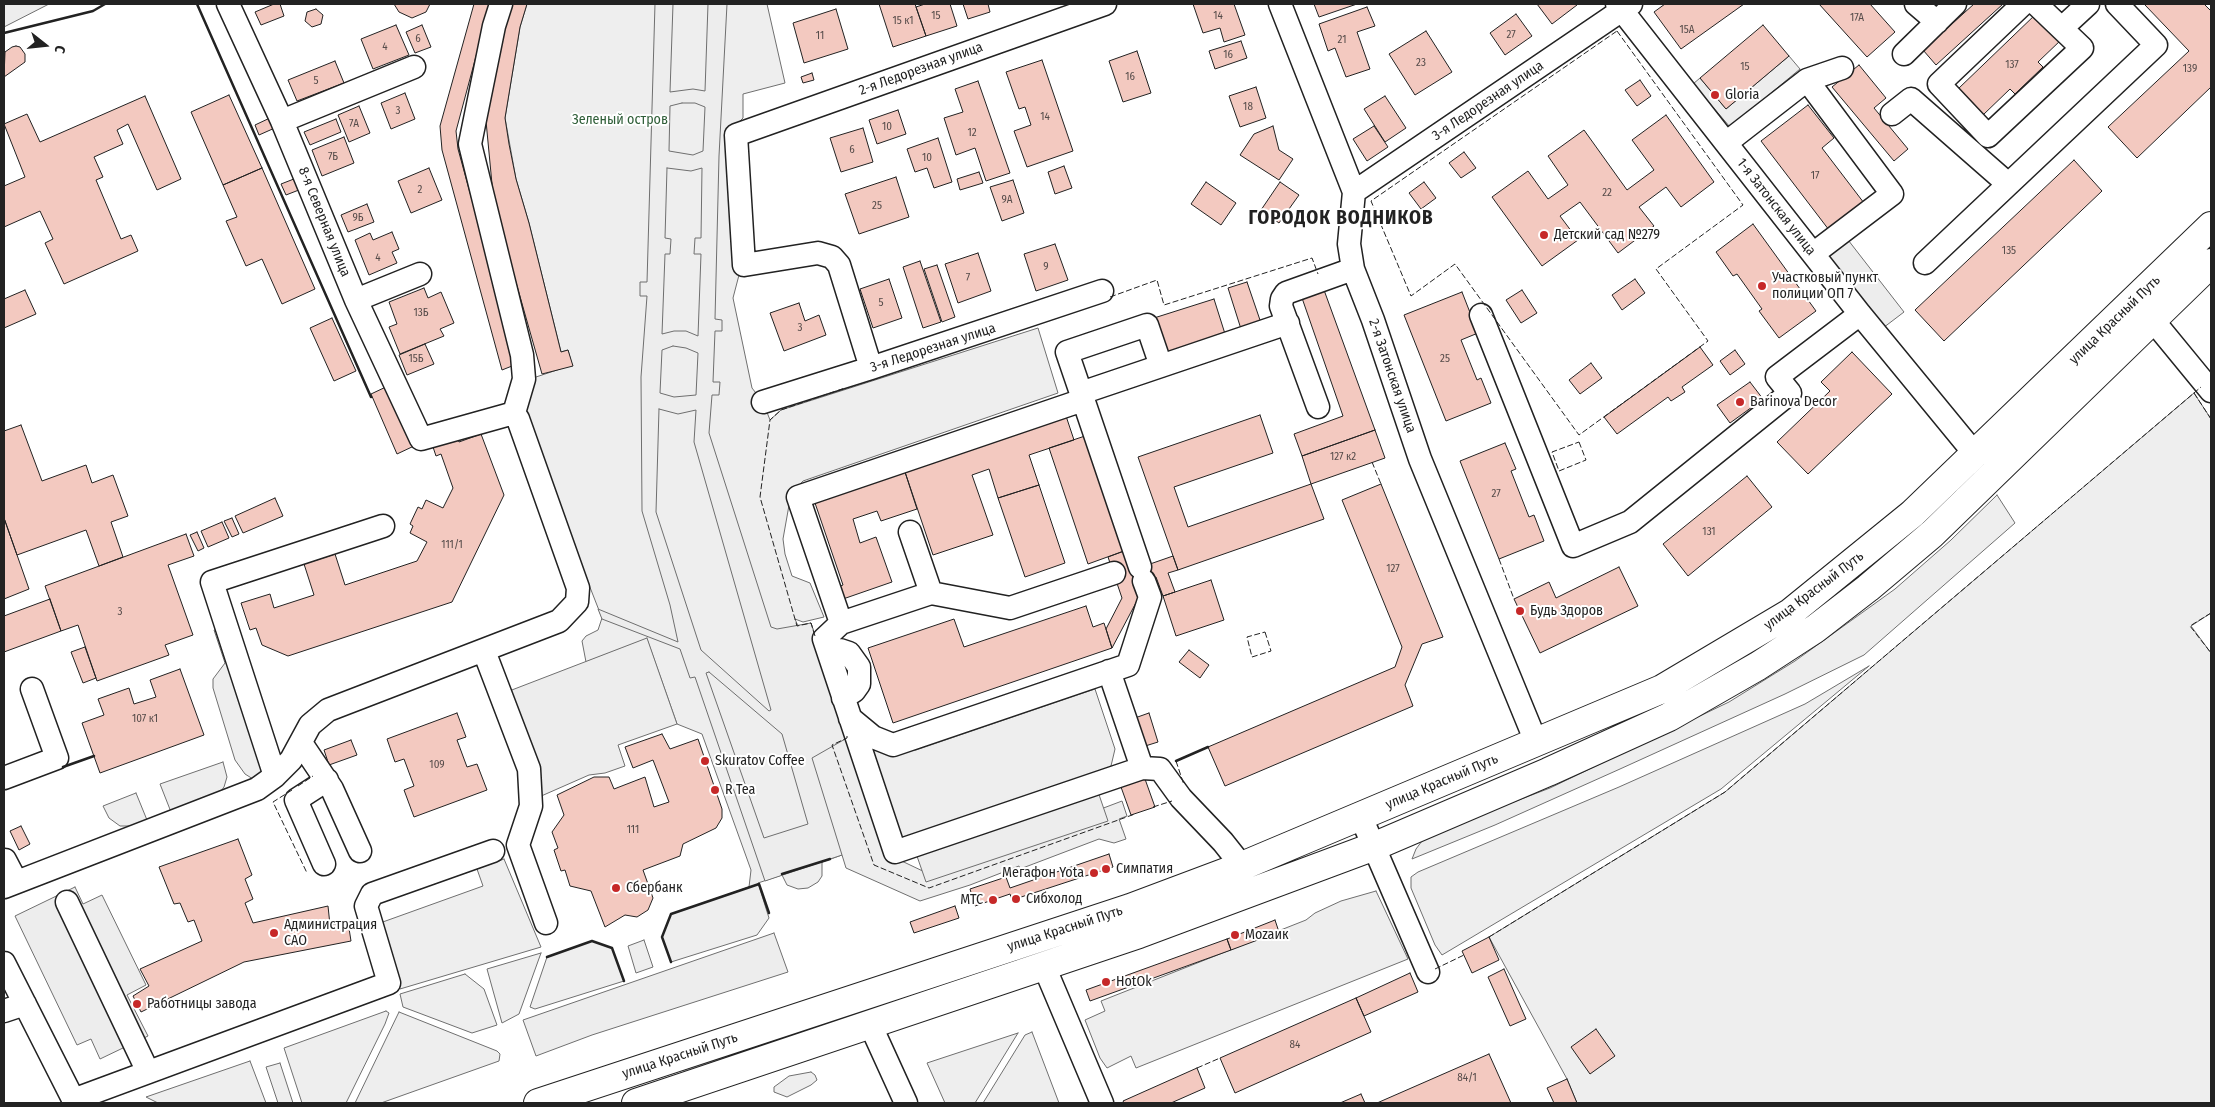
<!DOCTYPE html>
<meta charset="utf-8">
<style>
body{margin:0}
#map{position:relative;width:2215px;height:1107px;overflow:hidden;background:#fff;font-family:"Fira Sans Condensed",sans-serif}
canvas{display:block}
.frame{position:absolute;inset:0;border:5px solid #222;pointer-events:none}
.north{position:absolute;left:20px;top:20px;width:50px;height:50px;-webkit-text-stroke:4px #fff;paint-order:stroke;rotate:106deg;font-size:14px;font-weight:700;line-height:20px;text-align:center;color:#222}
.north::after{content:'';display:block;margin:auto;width:18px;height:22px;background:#222;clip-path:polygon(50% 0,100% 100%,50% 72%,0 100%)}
</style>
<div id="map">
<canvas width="2215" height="1107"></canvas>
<div class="frame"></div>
<div class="north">С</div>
</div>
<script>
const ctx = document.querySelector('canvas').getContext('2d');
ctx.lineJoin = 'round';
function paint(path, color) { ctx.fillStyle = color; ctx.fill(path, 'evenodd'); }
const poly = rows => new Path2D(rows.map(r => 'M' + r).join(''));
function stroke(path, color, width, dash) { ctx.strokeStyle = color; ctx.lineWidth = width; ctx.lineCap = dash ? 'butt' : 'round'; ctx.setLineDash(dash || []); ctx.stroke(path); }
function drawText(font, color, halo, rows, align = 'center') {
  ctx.font = font + ' "Fira Sans Condensed",sans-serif'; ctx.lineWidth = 4; ctx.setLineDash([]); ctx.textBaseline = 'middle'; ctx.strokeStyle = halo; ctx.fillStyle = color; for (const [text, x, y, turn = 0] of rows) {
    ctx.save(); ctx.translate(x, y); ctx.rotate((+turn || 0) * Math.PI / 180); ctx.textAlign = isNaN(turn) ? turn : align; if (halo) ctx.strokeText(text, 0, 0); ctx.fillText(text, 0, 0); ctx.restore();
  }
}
const green = poly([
 [527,4,767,4,785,83,743,94,743,118,732,129,739,275,733,298,752,388,763,402,770,420,781,410,1038,328,1058,393,803,481,791,494,783,539,785,554,792,576,810,583,824,617,803,622,795,619,798,626,811,623,887,854,929,874,1122,801,1127,816,1119,819,1126,839,1114,843,1099,839,1020,869,1019,866,970,885,920,901,846,868,842,855,822,862,822,876,818,882,808,888,798,889,787,885,782,875,758,883,769,918,757,935,671,962,662,937,671,914,749,887,751,870,702,734,677,724,647,639,586,662,582,641,586,636,598,630,602,618,523,416,527,380,572,365,568,350,561,352,529,223,516,179,505,118,520,27,527,4],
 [2194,393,2211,419,2211,613,2191,626,2211,653,2211,1103,1577,1103,1567,1079,1489,937,1725,792,2194,393],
 [1997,495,2015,523,1864,655,1785,694,1620,769,1495,825,1412,859,1416,849,1422,841,1448,827,1550,788,1729,702,1795,661,1895,589,1951,540,1997,495],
 [223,628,268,767,253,779,245,774,235,760,213,688,213,679,225,663,214,630,223,628],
 [1869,666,1721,789,1442,955,1435,945,1411,888,1411,877,1418,872,1619,787,1805,704,1869,666],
 [1095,689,1115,749,1111,766,1104,771,899,841,865,736,898,751,916,750,1095,689],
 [223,762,227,777,224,787,218,795,171,812,160,784,223,762],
 [136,793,147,820,131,826,120,826,109,818,103,806,136,793],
 [504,859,541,947,400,989,380,923,483,886,477,869,504,859],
 [1376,891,1408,959,1136,1068,1131,1056,1107,1068,1100,1058,1085,1020,1105,1011,1101,1001,1306,920,1315,913,1341,901,1376,891],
 [644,940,653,967,636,973,628,946,644,940],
 [592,941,612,948,624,981,535,1009,530,1007,547,957,592,941],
 [541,953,519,1014,502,1023,487,969,541,953],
 [465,974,484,989,497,1025,472,1033,403,1007,400,994,465,974],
 [386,1011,389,1013,385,1024,346,1103,302,1103,284,1048,386,1011],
 [399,1012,497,1051,500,1054,499,1061,381,1103,355,1103,399,1012],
 [1032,1032,1059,1103,983,1103,1025,1035,1032,1032],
 [1018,1033,975,1103,945,1103,927,1063,1018,1033],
 [250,1061,266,1103,158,1103,146,1097,250,1061],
 [280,1063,293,1103,278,1103,266,1067,280,1063],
 [811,1072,815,1075,817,1080,811,1085,787,1097,774,1092,774,1087,789,1076,811,1072]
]);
paint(green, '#eee');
stroke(green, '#6f6f6f', 1);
const parking = poly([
 [4,4,49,4,4,27,4,4],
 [655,4,673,4,670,92,693,89,705,91,708,4,727,4,719,156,715,319,722,320,722,331,715,331,713,382,720,382,719,395,712,395,709,433,771,627,777,629,811,623,847,738,812,758,842,855,765,881,695,677,690,678,680,649,602,619,598,609,678,642,670,605,642,511,641,377,647,296,640,296,640,282,647,282,655,4],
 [682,103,695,103,705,107,703,151,693,155,669,151,670,106,682,103],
 [667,168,691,171,702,168,701,238,695,238,694,254,701,254,698,336,686,331,674,331,662,334,665,254,670,254,671,239,665,238,667,168],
 [673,346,686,348,698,353,696,395,674,397,660,393,662,350,673,346],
 [659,409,678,414,696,410,694,442,771,710,769,711,701,650,656,512,659,409],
 [709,672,782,734,808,824,764,838,706,673,709,672],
 [1789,56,1800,69,1730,127,1693,84,1700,78,1726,109,1789,56],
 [1845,236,1904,312,1879,331,1821,256,1845,236],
 [647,638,677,724,618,745,625,766,605,773,589,775,539,797,504,693,647,638],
 [1093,777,1108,821,926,882,911,839,1093,777],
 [75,887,83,904,102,895,146,985,127,995,148,1036,100,1059,91,1039,77,1045,15,916,75,887],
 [774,933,788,972,592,1035,536,1056,523,1020,774,933]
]);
paint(parking, '#ededed');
stroke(parking, '#6f6f6f', 1);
const building = poly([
 [274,4,280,4,284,16,261,25,255,12,274,4],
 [394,4,430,4,426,12,412,18,399,12,394,4],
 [474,4,490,4,456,131,458,149,517,364,502,370,442,150,440,126,474,4],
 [510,4,527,4,520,27,505,118,509,144,516,179,529,223,561,352,568,350,573,366,542,374,494,205,486,121,510,4],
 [879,4,915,4,926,36,893,47,879,4],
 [925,4,950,4,957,26,926,36,916,7,925,4],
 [963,4,988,4,990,12,968,19,963,4],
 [1193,4,1234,4,1245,35,1224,42,1220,28,1203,33,1193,4],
 [1314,4,1357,4,1319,17,1314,4],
 [1537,4,1576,4,1577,5,1552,24,1537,4],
 [1665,4,1744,4,1681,49,1654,12,1665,4],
 [1819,4,1870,4,1895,32,1867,57,1819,4],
 [1974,4,2003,4,1936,65,1923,50,1974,4],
 [2146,4,2204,4,2211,11,2211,87,2137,158,2108,127,2189,51,2145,5,2146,4],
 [1367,7,1375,26,1357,32,1370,69,1346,77,1335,48,1328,51,1319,24,1367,7],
 [316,9,323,15,321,24,312,27,305,21,307,12,316,9],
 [836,9,848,49,804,63,793,23,836,9],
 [2037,13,2062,39,2038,62,2043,67,2015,94,2010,89,1983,115,1958,89,2037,13],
 [1516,14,1532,36,1505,55,1490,33,1516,14],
 [396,25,409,55,373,69,361,39,396,25],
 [422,25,431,47,415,53,406,32,422,25],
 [1763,25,1789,56,1726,109,1700,78,1763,25],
 [1426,31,1452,72,1415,95,1389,54,1426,31],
 [1241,41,1247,58,1215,69,1209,51,1241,41],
 [16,46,20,47,25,54,25,62,4,77,5,52,12,47,16,46],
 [1137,51,1151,93,1123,102,1109,61,1137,51],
 [1042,60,1073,151,1027,167,1014,131,1031,125,1025,107,1019,109,1006,72,1042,60],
 [335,61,344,83,297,101,288,80,335,61],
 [1859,65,1886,98,1874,108,1908,149,1894,161,1832,87,1859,65],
 [812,73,814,80,803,83,801,77,812,73],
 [1640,80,1651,96,1637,106,1625,90,1640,80],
 [978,81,1010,173,986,181,975,148,956,155,944,118,963,112,955,89,978,81],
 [1256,87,1266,118,1240,127,1229,96,1256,87],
 [405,93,415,119,391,129,381,103,405,93],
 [229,95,262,168,223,185,191,112,229,95],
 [145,96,181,179,157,190,128,124,117,130,123,144,94,157,103,177,96,180,121,239,131,235,138,251,64,284,45,243,53,239,40,211,4,227,4,186,25,177,4,124,27,114,40,142,145,96],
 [1385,96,1406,128,1385,142,1364,109,1385,96],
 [1808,105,1834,138,1822,148,1864,203,1829,230,1761,141,1808,105],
 [359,106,370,133,349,142,338,115,359,106],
 [898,110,906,134,877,144,869,120,898,110],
 [1666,115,1714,182,1681,207,1666,187,1639,207,1654,226,1618,253,1580,202,1560,216,1578,240,1542,266,1492,197,1528,171,1548,199,1568,185,1548,156,1584,130,1627,190,1654,170,1632,140,1666,115],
 [272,117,277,127,259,135,255,125,272,117],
 [336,119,341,132,310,145,304,132,336,119],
 [1273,126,1279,150,1293,159,1279,180,1240,155,1254,134,1273,126],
 [1374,126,1388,147,1367,161,1353,139,1374,126],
 [863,128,873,162,841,172,830,138,863,128],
 [344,137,354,163,322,176,312,150,344,137],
 [938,138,952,182,934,188,927,168,915,172,907,149,938,138],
 [1464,152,1476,168,1461,178,1449,163,1464,152],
 [2074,160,2102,191,1944,341,1915,310,2074,160],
 [1064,166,1072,188,1055,194,1048,172,1064,166],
 [262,168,315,289,282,304,262,259,246,266,226,221,237,217,223,185,262,168],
 [429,168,442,200,411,213,398,181,429,168],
 [979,172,983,183,960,190,957,179,979,172],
 [299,177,304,188,286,195,281,184,299,177],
 [896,177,909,217,859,234,845,194,896,177],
 [1013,180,1024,213,1002,221,990,187,1013,180],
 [1206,182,1236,203,1221,225,1191,204,1206,182],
 [1280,182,1299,195,1279,223,1261,210,1280,182],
 [1424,182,1436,198,1421,209,1409,193,1424,182],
 [367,204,374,222,348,232,341,215,367,204],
 [1753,224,1816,311,1779,338,1759,311,1762,309,1737,274,1733,276,1716,252,1753,224],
 [392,232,399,249,392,252,397,263,369,275,355,240,370,233,373,240,392,232],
 [1055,244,1068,280,1036,291,1024,254,1055,244],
 [978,253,991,291,958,303,945,264,978,253],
 [920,261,941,322,923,328,903,267,920,261],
 [937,265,955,317,942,322,924,269,937,265],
 [889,279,902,318,873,328,860,289,889,279],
 [1635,279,1645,293,1622,310,1612,295,1635,279],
 [1247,282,1261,323,1241,329,1228,288,1247,282],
 [424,288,428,298,441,292,454,323,440,329,444,336,400,354,389,327,397,324,389,302,424,288],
 [25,290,36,314,4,328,4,299,25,290],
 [1324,290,1375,430,1302,456,1294,434,1343,416,1302,298,1324,290],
 [1522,290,1537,313,1521,323,1506,300,1522,290],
 [1462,292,1478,333,1461,340,1477,380,1481,378,1491,403,1446,421,1404,315,1462,292],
 [1214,299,1226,337,1165,355,1154,318,1214,299],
 [799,303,805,321,819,315,826,335,784,351,770,313,799,303],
 [332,318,356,371,334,381,310,328,332,318],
 [425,344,434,364,407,375,399,355,425,344],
 [1700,347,1713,365,1682,387,1685,392,1671,401,1668,397,1617,434,1604,417,1700,347],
 [1735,350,1745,364,1730,375,1720,361,1735,350],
 [1852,352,1892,394,1808,474,1777,442,1830,391,1821,382,1852,352],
 [1591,363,1602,378,1580,394,1569,380,1591,363],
 [1750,382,1763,399,1730,423,1717,405,1750,382],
 [388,386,414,446,397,454,371,394,388,386],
 [1260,415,1273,453,1174,487,1188,527,1311,484,1324,519,1178,570,1138,457,1260,415],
 [1066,416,1074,440,1029,455,1039,485,998,498,989,469,972,475,993,535,933,555,904,469,1066,416],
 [21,425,42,481,86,465,92,483,113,475,128,516,111,522,123,557,99,566,86,530,17,555,4,518,4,431,21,425],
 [1375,430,1385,458,1311,484,1302,456,1375,430],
 [481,434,504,495,452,602,288,656,262,645,256,628,250,630,241,603,270,594,274,608,314,595,304,564,335,554,345,585,417,561,427,542,410,533,413,526,410,524,418,507,422,509,426,500,443,508,453,488,441,454,436,456,432,444,456,435,459,442,481,434],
 [1085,436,1124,551,1088,564,1049,448,1085,436],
 [1505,443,1516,469,1511,471,1529,517,1534,515,1544,541,1499,559,1460,461,1505,443],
 [905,472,917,509,881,521,877,511,853,519,860,543,876,537,892,582,843,599,838,587,843,585,815,503,905,472],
 [1747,476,1772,507,1688,576,1663,544,1747,476],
 [1381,484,1443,637,1422,644,1405,685,1413,706,1225,786,1208,747,1395,667,1402,647,1342,500,1381,484],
 [1039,485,1065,563,1025,577,998,498,1039,485],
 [275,498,283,516,243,533,235,516,275,498],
 [4,518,29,589,4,599,4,518],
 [232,518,239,534,232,537,224,521,232,518],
 [222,522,229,538,208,547,201,531,222,522],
 [197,532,204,548,198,551,190,535,197,532],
 [186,534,194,556,168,565,193,635,165,645,169,655,97,681,78,625,61,631,45,586,186,534],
 [1124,551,1130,571,1173,556,1178,570,1168,573,1175,592,1163,596,1156,577,1135,584,1139,597,1112,648,1106,629,1122,598,1108,557,1124,551],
 [1619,567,1638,606,1540,653,1514,599,1549,582,1556,598,1619,567],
 [1211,580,1224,620,1176,636,1163,596,1211,580],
 [50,599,61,631,4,652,4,616,50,599],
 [1086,606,1093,627,1104,623,1112,648,893,723,868,648,954,619,964,647,1086,606],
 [85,647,96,678,83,683,71,652,85,647],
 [1189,650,1209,665,1200,678,1179,662,1189,650],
 [180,669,204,735,100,773,82,723,104,715,98,699,129,688,134,704,156,697,150,680,180,669],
 [457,713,466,737,457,740,467,767,477,764,487,790,414,817,404,790,414,786,404,759,395,762,387,739,457,713],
 [1149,713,1158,742,1142,747,1132,719,1149,713],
 [662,734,670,749,698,739,722,809,722,818,716,828,683,844,680,856,643,870,653,898,648,910,637,917,625,915,605,927,591,891,570,886,565,870,561,871,554,850,558,848,552,832,564,815,557,795,594,777,609,777,614,789,645,777,654,807,669,802,653,760,633,768,625,747,662,734],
 [351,740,357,755,329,765,324,750,351,740],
 [1145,779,1155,807,1131,815,1121,787,1145,779],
 [21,826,30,844,19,850,10,831,21,826],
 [238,839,252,875,245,879,253,899,245,903,253,923,328,906,330,925,348,922,351,941,244,962,141,1012,133,996,149,986,140,969,202,941,194,920,188,922,180,903,174,904,159,867,238,839],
 [1109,854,1113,867,1012,900,1010,894,975,906,970,889,1006,877,1010,888,1109,854],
 [955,906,959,918,914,933,910,922,955,906],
 [1275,920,1279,932,1231,950,1227,939,1275,920],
 [1489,937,1499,960,1472,973,1462,951,1489,937],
 [1227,939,1231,950,1090,1001,1086,990,1227,939],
 [1504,969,1526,1019,1510,1026,1488,977,1504,969],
 [1410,973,1418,992,1364,1016,1356,998,1410,973],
 [1356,998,1371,1032,1235,1093,1220,1058,1356,998],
 [1596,1029,1615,1056,1590,1074,1571,1047,1596,1029],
 [1489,1054,1511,1103,1377,1103,1489,1054],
 [1197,1068,1205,1088,1171,1103,1124,1103,1123,1101,1197,1068],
 [1567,1079,1577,1103,1554,1103,1547,1088,1567,1079],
 [1361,1094,1365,1103,1340,1103,1361,1094]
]);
paint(building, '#f3c9c0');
stroke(building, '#222', 1);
const minor = poly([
 [501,4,494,26,470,144,522,355,524,379,514,413],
 [1280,4,1354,192,1349,244,1353,269,1373,320,1420,459,1536,742],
 [1617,4,1860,314,1975,454],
 [1916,4,1937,22],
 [2023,4,1939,84,1988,136,2082,48,2036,4],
 [2062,28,2088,4],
 [1904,54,1955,4],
 [1807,80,1842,68],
 [1892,114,1911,99,2008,184],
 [282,121,414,67],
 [1726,143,1807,80,1892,194,1813,254],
 [1354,192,1631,4],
 [1925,263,2156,45,2117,4],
 [356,300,420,274],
 [2142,307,2211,391],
 [1481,315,1573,546,1630,522,1790,393,1777,377,1860,314],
 [871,368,839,265,832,257,818,253,744,265,736,135,1105,4],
 [1081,393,1067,352,1147,325,1161,366],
 [763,402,871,368,1102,291],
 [1318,407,1281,306,1282,299,1286,293,1353,269],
 [910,532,931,593,841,623,798,497,1083,400],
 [1140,567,1081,393,1288,323],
 [931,593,1010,608,1114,573],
 [841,623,824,639,895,852,1142,768,1109,671],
 [484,651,529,769,531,806,518,845,546,923],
 [828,651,840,650,849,653,859,667,859,684,854,691,843,698],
 [850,718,873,737,893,745,1128,665,1150,597,1144,581],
 [301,743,332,789,360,851],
 [1142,768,1160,769,1181,798,1223,842,1242,866],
 [275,776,212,582,383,526],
 [4,778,57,758,32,689],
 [1361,817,1428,972],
 [5,860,16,881],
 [324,864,296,800,327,780],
 [4,887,257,789,275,776,291,760,310,725,328,710,559,621,577,602,578,588,518,419,514,413,421,439,356,300,282,121,228,4],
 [67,902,148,1072],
 [4,963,75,1103],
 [1044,966,1102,1103],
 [4,1011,25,1004],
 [870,1024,906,1103],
 [73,1100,389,983,366,906,372,894,493,851]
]);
const major = poly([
 [538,1103,1130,908,1242,866,1662,689,1790,613,1912,514,2211,226],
 [636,1103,1139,934,1375,846,1548,772,1669,717,1758,666,1815,629,1868,588,1932,534,2211,263]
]);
stroke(minor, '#222', 25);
stroke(major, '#222', 30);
stroke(minor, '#fff', 22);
stroke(major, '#fff', 28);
stroke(poly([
 [1617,31,1743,205,1656,269,1708,341,1579,435,1455,264,1411,296,1371,201,1617,31],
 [1110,297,1157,280,1164,305,1312,258,1318,274],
 [2194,393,2211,419],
 [1579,442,1586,460,1559,471,1552,452,1579,442],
 [1372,462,1381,484],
 [1499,559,1514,599],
 [2211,613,2190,626,2211,653],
 [1265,632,1271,651,1252,657,1247,637,1265,632],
 [815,636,811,623,797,626,760,497,770,420,781,410,845,388],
 [847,736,847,738,832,745,874,865,929,888,1135,814],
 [1176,761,1184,785],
 [298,786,313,776],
 [292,790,273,802,307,873],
 [1153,807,1172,801],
 [1489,937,1725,792,2201,387],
 [1435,969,1464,955],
 [1197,1068,1220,1058]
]), '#222', 1, [6, 2.5]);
stroke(poly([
 [197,4,371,397],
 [4,33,93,11,105,4],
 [1176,761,1208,747],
 [63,767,94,756],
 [782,874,830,859],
 [547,957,592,941,612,948,624,981],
 [671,962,662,937,671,914,759,884,769,913]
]), '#222', 2.5);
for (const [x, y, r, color] of [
 [1715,95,5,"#c62828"],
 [1544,235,5,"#c62828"],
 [1762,286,5,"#c62828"],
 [1740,402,5,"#c62828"],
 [1520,611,5,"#c62828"],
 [705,761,5,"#c62828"],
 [715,790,5,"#c62828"],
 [1106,869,5,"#c62828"],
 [1094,873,5,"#c62828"],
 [616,888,5,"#c62828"],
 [1016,899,5,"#c62828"],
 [993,900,5,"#c62828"],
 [274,933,5,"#c62828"],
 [1235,935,5,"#c62828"],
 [1106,982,5,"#c62828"],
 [137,1004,5,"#c62828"]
]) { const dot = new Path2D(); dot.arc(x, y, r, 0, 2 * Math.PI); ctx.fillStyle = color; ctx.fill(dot); stroke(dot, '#fff', 2); }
drawText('11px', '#564c4a', null, [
 ["15",936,16],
 ["14",1218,16],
 ["17А",1857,18],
 ["15 к1",903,21],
 ["15А",1687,30],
 ["27",1511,35],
 ["11",820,36],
 ["6",418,39],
 ["21",1342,40],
 ["4",385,47],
 ["16",1228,55],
 ["23",1421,63],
 ["137",2012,65],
 ["15",1745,67],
 ["139",2190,69],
 ["16",1130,77],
 ["5",316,81],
 ["18",1248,107],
 ["3",398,111],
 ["14",1045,117],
 ["7А",354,124],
 ["10",887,127],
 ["12",972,133],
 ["6",852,150],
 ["7Б",333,157],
 ["10",927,158],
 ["17",1815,176],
 ["2",420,190],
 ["22",1607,193],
 ["9А",1007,200],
 ["25",877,206],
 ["9Б",358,218],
 ["135",2009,251],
 ["4",378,258],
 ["9",1046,267],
 ["7",968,278],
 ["5",881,303],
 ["13Б",421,313],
 ["3",800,328],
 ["15Б",416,359],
 ["25",1445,359],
 ["127 к2",1343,457],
 ["27",1496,494],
 ["131",1709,532],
 ["111/1",452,545],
 ["127",1393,569],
 ["3",120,612],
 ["107 к1",145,719],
 ["109",437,765],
 ["111",633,830],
 ["84",1295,1045],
 ["84/1",1467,1078]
]);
drawText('14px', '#222', '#fff', [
 ["2-я Ледорезная улица",921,69,-20],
 ["3-я Ледорезная улица",1488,101,-34],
 ["1-я Затонская улица",1776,207,52],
 ["8-я Северная улица",324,222,68],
 ["улица Красный Путь",2115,320,-44],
 ["3-я Ледорезная улица",933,348,-18],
 ["2-я Затонская улица",1392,376,71],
 ["улица Красный Путь",1814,591,-37],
 ["улица Красный Путь",1442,782,-23],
 ["улица Красный Путь",1065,929,-18],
 ["улица Красный Путь",680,1056,-18]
]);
drawText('14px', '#222', '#fff', [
 ["Gloria",1725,95],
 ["Детский сад №279",1554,235],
 ["Участковый пункт",1772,278],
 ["полиции ОП 7",1772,294],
 ["Barinova Decor",1750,402],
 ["Будь Здоров",1530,611],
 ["Skuratov Coffee",715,761],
 ["R Tea",725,790],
 ["Симпатия",1116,869],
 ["Мегафон Yota",1084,873,"right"],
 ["Сбербанк",626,888],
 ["Сибхолод",1026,899],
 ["МТС",983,900,"right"],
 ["Администрация",284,925],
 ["САО",284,941],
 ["Mozaик",1245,935],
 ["HotOk",1116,982],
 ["Работницы завода",147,1004]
], 'left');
drawText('14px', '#2f5e38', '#fff', [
 ["Зеленый остров",620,120]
]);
ctx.letterSpacing = '1px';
drawText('bold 19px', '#222', '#fff', [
 ["ГОРОДОК ВОДНИКОВ",1341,219]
]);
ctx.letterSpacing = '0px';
</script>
